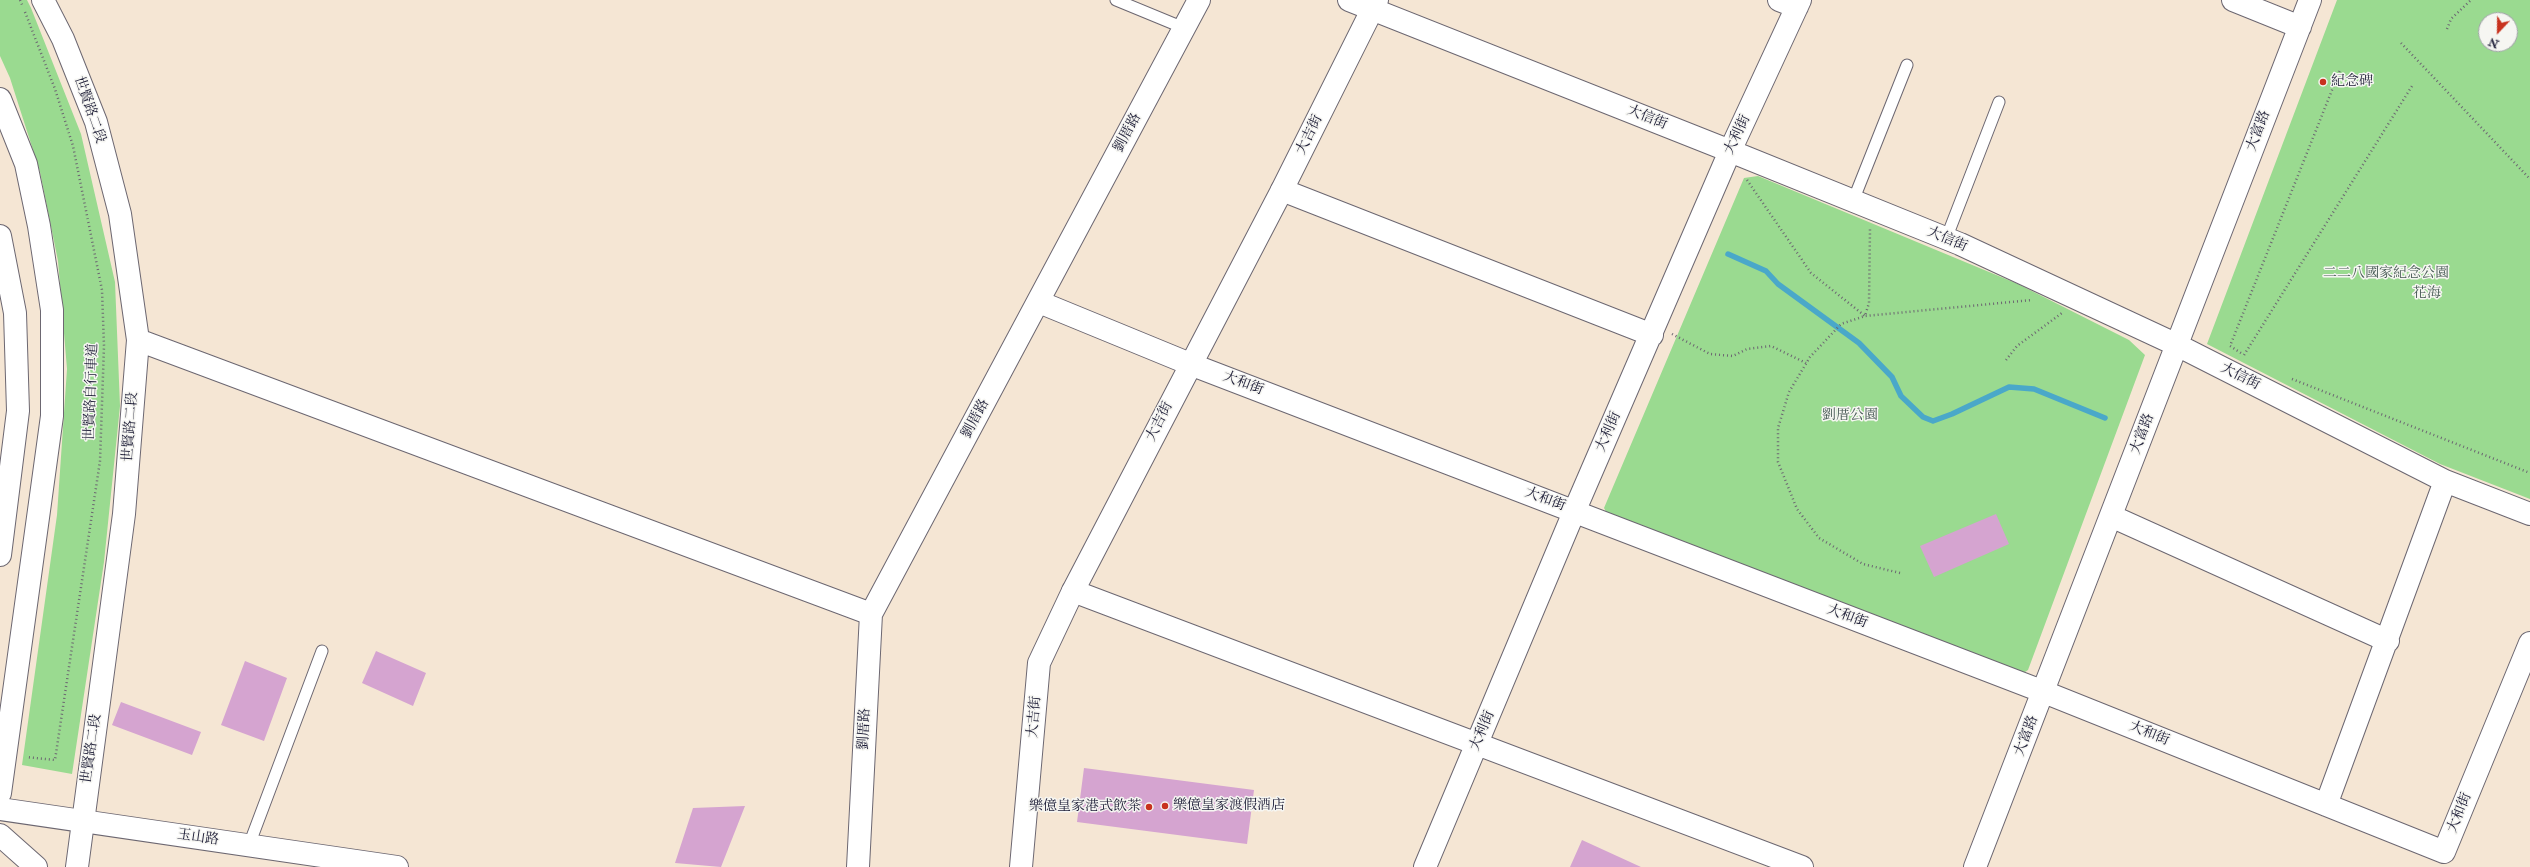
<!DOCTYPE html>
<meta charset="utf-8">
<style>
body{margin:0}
#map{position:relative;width:2530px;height:867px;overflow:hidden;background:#f5e6d4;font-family:"IM FELL Double Pica",serif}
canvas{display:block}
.north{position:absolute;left:2478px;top:12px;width:40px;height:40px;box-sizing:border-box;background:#f6f6f2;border:1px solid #a1a1a9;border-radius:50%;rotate:202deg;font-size:11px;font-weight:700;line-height:16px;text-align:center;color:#22223b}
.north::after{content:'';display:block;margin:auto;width:14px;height:18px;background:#c8321e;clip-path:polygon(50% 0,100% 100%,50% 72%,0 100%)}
</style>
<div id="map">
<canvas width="2530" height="867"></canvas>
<div class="north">N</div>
</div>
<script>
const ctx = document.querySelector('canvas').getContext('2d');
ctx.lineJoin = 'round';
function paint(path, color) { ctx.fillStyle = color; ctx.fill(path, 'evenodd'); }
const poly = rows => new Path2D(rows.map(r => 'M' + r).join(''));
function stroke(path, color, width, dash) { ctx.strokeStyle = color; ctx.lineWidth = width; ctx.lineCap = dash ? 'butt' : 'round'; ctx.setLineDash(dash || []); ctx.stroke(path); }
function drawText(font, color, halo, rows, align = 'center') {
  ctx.font = font + ' "IM FELL Double Pica","Noto Serif TC",serif'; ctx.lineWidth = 3; ctx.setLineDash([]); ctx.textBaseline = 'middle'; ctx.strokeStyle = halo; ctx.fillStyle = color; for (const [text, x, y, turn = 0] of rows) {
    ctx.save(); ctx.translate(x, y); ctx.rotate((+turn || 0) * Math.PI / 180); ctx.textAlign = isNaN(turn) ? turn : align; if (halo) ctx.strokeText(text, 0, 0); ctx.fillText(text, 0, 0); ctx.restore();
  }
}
paint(poly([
 [0,0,27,0,31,8,81,134,115,282,120,406,104,562,72,774,22,765,57,515,67,369,58,261,40,172,10,78,0,56],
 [2337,0,2530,0,2530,499,2440,464,2207,344],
 [2486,20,2510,20,2510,44,2486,44],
 [1758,176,2018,284,2129,340,2145,355,2028,670,2013,680,1612,523,1604,508,1744,178]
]), '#9ada90');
stroke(poly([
 [1728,254,1766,271,1778,284,1859,343,1892,377,1901,396,1923,417,1933,421,1952,414,2009,387,2034,389,2105,418]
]), '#4aa8c9', 5.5);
paint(poly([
 [1996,514,2009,544,1934,577,1920,546],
 [376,651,426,673,413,706,362,683],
 [245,661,287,678,264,741,221,725],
 [121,702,201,732,192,755,112,725],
 [1084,768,1254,790,1247,844,1077,822],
 [745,806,721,867,675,863,693,808],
 [1582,840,1641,867,1570,867]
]), '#d5a4d0');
const service = poly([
 [1116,0,1184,28],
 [1853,201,1907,65],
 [1946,239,1999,102],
 [249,845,322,651]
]);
const minor = poly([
 [43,0,63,39,96,122,120,214,138,340,124,514,77,867],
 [1349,0,1730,151,1960,244,2177,345,2445,481,2530,514],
 [1779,0,1797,7],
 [2233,0,2300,27],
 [1282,190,1652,335],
 [1039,302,1190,364,2044,692,2444,852,2530,643],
 [138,340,871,614],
 [2111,516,2388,641],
 [1073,591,1802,867],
 [2326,805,2445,481],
 [858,867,871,614,1199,0],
 [1425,867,1574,512,1730,151,1800,0],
 [1975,867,2310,0]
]);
const tertiary = poly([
 [0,809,397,867],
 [0,835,36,867],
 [1021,867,1039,663,1073,591,1282,190,1377,0]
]);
const primary = poly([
 [0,99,26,164,39,226,52,310,52,416,0,793],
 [0,236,15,313,18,411,0,555]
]);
stroke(service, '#6c6771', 13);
stroke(minor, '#6c6771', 24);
stroke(tertiary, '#6c6771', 24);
stroke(primary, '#6c6771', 24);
stroke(poly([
 [20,0,23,7],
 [25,12,55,89,73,146,102,290,104,346,100,461,55,760,26,757],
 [2447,29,2451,19,2471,0],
 [2401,43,2530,179],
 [1747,180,1811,273,1865,316,1869,303,1870,229],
 [1672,334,1710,354,1733,356,1747,349,1771,346,1806,363],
 [2241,353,2230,346,2340,70],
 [2244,355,2412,86],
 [2006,360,2017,346,2062,313],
 [2292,379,2530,473],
 [1900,573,1863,564,1819,538,1797,509,1778,462,1778,428,1789,392,1810,357,1841,324,1865,316,2032,300]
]), '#6c6771', 2.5, [1, 3]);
stroke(service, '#fff', 11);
stroke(minor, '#fff', 22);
stroke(tertiary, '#fff', 22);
stroke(primary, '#fff', 22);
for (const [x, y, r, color] of [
 [2323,82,4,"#c8321e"],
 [1165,806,4,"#c8321e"],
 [1149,807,4,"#c8321e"]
]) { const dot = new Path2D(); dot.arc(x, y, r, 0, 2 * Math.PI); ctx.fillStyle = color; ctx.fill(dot); stroke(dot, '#f6f6f2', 1.5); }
drawText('14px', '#22223b', '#f6f6f2', [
 ["紀念碑",2331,82],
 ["樂億皇家渡假酒店",1173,806],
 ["樂億皇家港式飲茶",1141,807,"right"]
], 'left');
drawText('14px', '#22223b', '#f6f6f2', [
 ["世賢路二段",89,110,71],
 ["大信街",1647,118,22],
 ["大富路",2259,131,-69],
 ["劉厝路",1128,133,-62],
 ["大吉街",1310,135,-64],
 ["大利街",1738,135,-65],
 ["大信街",1947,240,23],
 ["大信街",2240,377,27],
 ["大和街",1243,384,21],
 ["世賢路自行車道",92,392,-88],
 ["劉厝路",976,419,-62],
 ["大吉街",1160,422,-63],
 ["世賢路二段",131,427,-86],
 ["大利街",1609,432,-66],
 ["大富路",2143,434,-69],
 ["大和街",1545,500,21],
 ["大和街",1847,617,21],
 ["大吉街",1035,717,-85],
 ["劉厝路",865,729,-87],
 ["大利街",1483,731,-67],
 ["大和街",2149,734,22],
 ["大富路",2027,736,-69],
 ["世賢路二段",92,749,-82],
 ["大和街",2460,813,-68],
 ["玉山路",198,838,8]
]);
drawText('14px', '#465954', '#f6f6f2', [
 ["二二八國家紀念公園",2386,274],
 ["花海",2427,294],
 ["劉厝公園",1850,416]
]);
</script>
